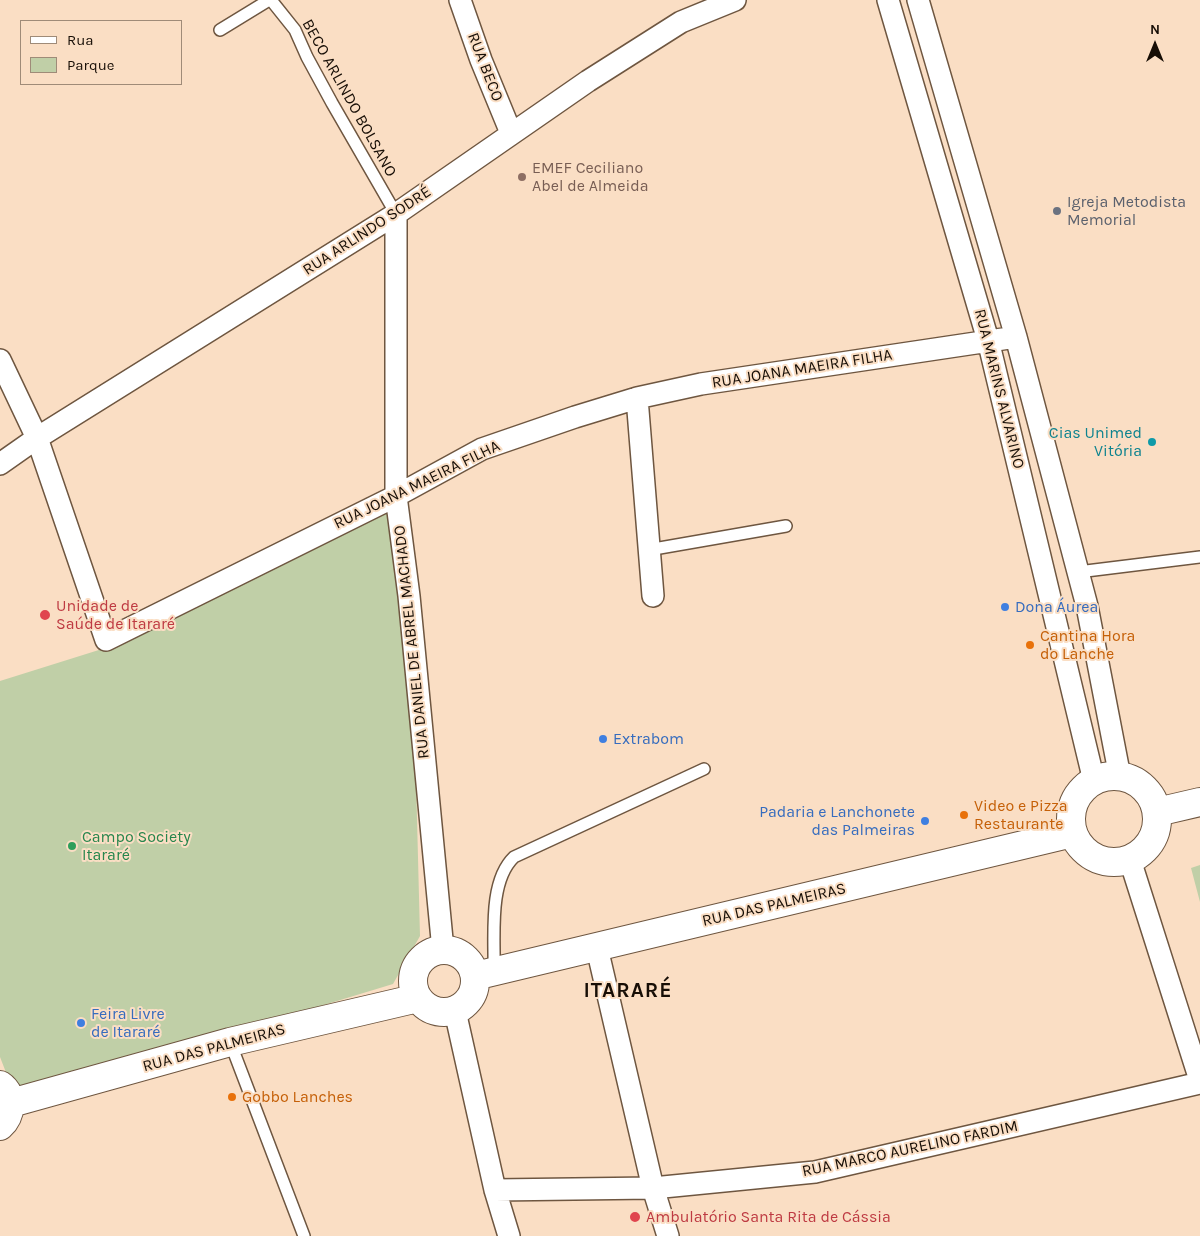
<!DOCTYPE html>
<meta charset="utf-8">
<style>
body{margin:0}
#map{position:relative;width:1200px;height:1236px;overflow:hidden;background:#fadec4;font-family:Karla,sans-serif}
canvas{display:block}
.legend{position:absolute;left:20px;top:20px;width:162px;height:65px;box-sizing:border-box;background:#fadec4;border:1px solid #9f8b78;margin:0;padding:6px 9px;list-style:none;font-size:15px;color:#170e06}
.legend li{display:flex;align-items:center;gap:10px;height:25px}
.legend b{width:25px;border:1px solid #9f8b78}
.north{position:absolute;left:1130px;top:20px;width:50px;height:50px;-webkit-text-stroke:4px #fadec4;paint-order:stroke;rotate:0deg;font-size:14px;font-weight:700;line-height:20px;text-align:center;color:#170e06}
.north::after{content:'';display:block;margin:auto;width:18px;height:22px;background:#170e06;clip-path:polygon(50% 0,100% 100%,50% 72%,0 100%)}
</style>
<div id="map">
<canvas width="1200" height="1236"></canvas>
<ul class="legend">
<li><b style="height:6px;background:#fff"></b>Rua</li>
<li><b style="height:14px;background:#c0cfa7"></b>Parque</li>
</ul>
<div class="north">N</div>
</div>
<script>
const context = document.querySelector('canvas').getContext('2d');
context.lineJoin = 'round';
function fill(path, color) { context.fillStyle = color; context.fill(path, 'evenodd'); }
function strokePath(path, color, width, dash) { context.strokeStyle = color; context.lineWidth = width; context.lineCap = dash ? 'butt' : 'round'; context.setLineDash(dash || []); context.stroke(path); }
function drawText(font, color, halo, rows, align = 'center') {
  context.font = font + ' Karla,sans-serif'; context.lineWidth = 4; context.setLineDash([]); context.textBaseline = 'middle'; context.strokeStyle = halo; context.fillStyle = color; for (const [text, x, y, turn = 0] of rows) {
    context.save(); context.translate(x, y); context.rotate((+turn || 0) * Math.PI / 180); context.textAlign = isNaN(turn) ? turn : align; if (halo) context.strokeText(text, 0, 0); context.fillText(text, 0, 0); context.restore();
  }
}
const green = new Path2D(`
 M389 511 415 740 420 936 393 984 225 1035 14 1093 0 1057V681L118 644Z
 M1200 865V902L1191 868Z`);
const service = new Path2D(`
 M271 0 295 30 307 57 332 103 396 214
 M220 30 269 0
 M648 550 786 526
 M1078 572 1200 557
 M494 972C495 937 488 882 514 857L704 769
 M230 1042 304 1236`);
const minor = new Path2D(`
 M460 0 481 60 511 133
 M888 0 988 340 1094 781
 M918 0 1016 337 1087 606 1120 777
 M396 214V496L409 596 443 950
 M0 360 37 438 106 640 396 496 482 449 575 417 637 398 701 384 1016 337
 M637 398 653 596
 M0 464 37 438 396 214 588 81 681 22 735 0
 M1130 860 1200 1080
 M597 948 653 1188 668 1236
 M455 1011 495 1190 509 1236
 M495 1190 653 1188 815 1172 1200 1083`);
const tertiary = new Path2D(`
 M1071 819a43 43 0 1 1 86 0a43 43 0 1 1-86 0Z
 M1157 812 1200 802
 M413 981a31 31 0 1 1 62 0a31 31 0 1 1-62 0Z
 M475 976 1073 833
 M0 1085C15 1095 11 1116 0 1126
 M11 1103 230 1042 418 998`);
const markers = [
 [522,177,5,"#8d6e63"],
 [1057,211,5,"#6b7280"],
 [1152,442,5,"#0f9aa8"],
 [1005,607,5,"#3f7fe0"],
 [45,615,6,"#e0444e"],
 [1030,645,5,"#e8710a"],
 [603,739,5,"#3f7fe0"],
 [964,815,5,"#e8710a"],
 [925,821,5,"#3f7fe0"],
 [72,846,5,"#2e9e5b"],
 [81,1023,5,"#3f7fe0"],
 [232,1097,5,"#e8710a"],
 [635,1217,6,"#e0444e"]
];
const streetNames = [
 ["RUA BECO",485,67,69],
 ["BECO ARLINDO BOLSANO",349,98,61],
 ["RUA ARLINDO SODRÉ",367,231,-33],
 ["RUA JOANA MAEIRA FILHA",802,369,-9],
 ["RUA MARINS ALVARINO",999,389,76],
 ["RUA JOANA MAEIRA FILHA",417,485,-26],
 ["RUA DANIEL DE ABREL MACHADO",412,642,-96],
 ["RUA DAS PALMEIRAS",774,905,-13],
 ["RUA DAS PALMEIRAS",214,1048,-15],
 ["RUA MARCO AURELINO FARDIM",910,1149,-12]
];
const educationNames = [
 ["EMEF Ceciliano",532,168],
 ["Abel de Almeida",532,186]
];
const worshipNames = [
 ["Igreja Metodista",1067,202],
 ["Memorial",1067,220]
];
const cultureNames = [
 ["Cias Unimed",1142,433],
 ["Vitória",1142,451]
];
const healthNames = [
 ["Unidade de",56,606],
 ["Saúde de Itararé",56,624],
 ["Ambulatório Santa Rita de Cássia",646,1217]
];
const shopNames = [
 ["Dona Áurea",1015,607],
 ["Extrabom",613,739],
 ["Padaria e Lanchonete",915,812,"right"],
 ["das Palmeiras",915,830,"right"],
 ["Feira Livre",91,1014],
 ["de Itararé",91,1032]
];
const foodNames = [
 ["Cantina Hora",1040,636],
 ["do Lanche",1040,654],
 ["Video e Pizza",974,806],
 ["Restaurante",974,824],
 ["Gobbo Lanches",242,1097]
];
const leisureNames = [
 ["Campo Society",82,837],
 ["Itararé",82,855]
];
const districtNames = [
 ["ITARARÉ",628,991]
];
fill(green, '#c0cfa7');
strokePath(service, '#6e5640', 14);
strokePath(minor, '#6e5640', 24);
strokePath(tertiary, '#6e5640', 30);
strokePath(service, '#fff', 11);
strokePath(minor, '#fff', 21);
strokePath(tertiary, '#fff', 28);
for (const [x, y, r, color] of markers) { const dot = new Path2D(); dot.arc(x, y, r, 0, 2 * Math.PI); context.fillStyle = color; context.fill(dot); strokePath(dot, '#fadec4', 2); }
drawText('16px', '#170e06', '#fadec4', streetNames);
drawText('16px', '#785e54', '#fadec4', educationNames, 'left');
drawText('16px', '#5b616d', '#fadec4', worshipNames, 'left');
drawText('16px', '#0d838f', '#fadec4', cultureNames, 'right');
drawText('16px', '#be3a42', '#fadec4', healthNames, 'left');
drawText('16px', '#366cbe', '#fadec4', shopNames, 'left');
drawText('16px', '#c56008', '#fadec4', foodNames, 'left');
drawText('16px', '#27864d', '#fadec4', leisureNames, 'left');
context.letterSpacing = '1px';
drawText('bold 21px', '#170e06', '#fadec4', districtNames);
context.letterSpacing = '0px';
</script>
